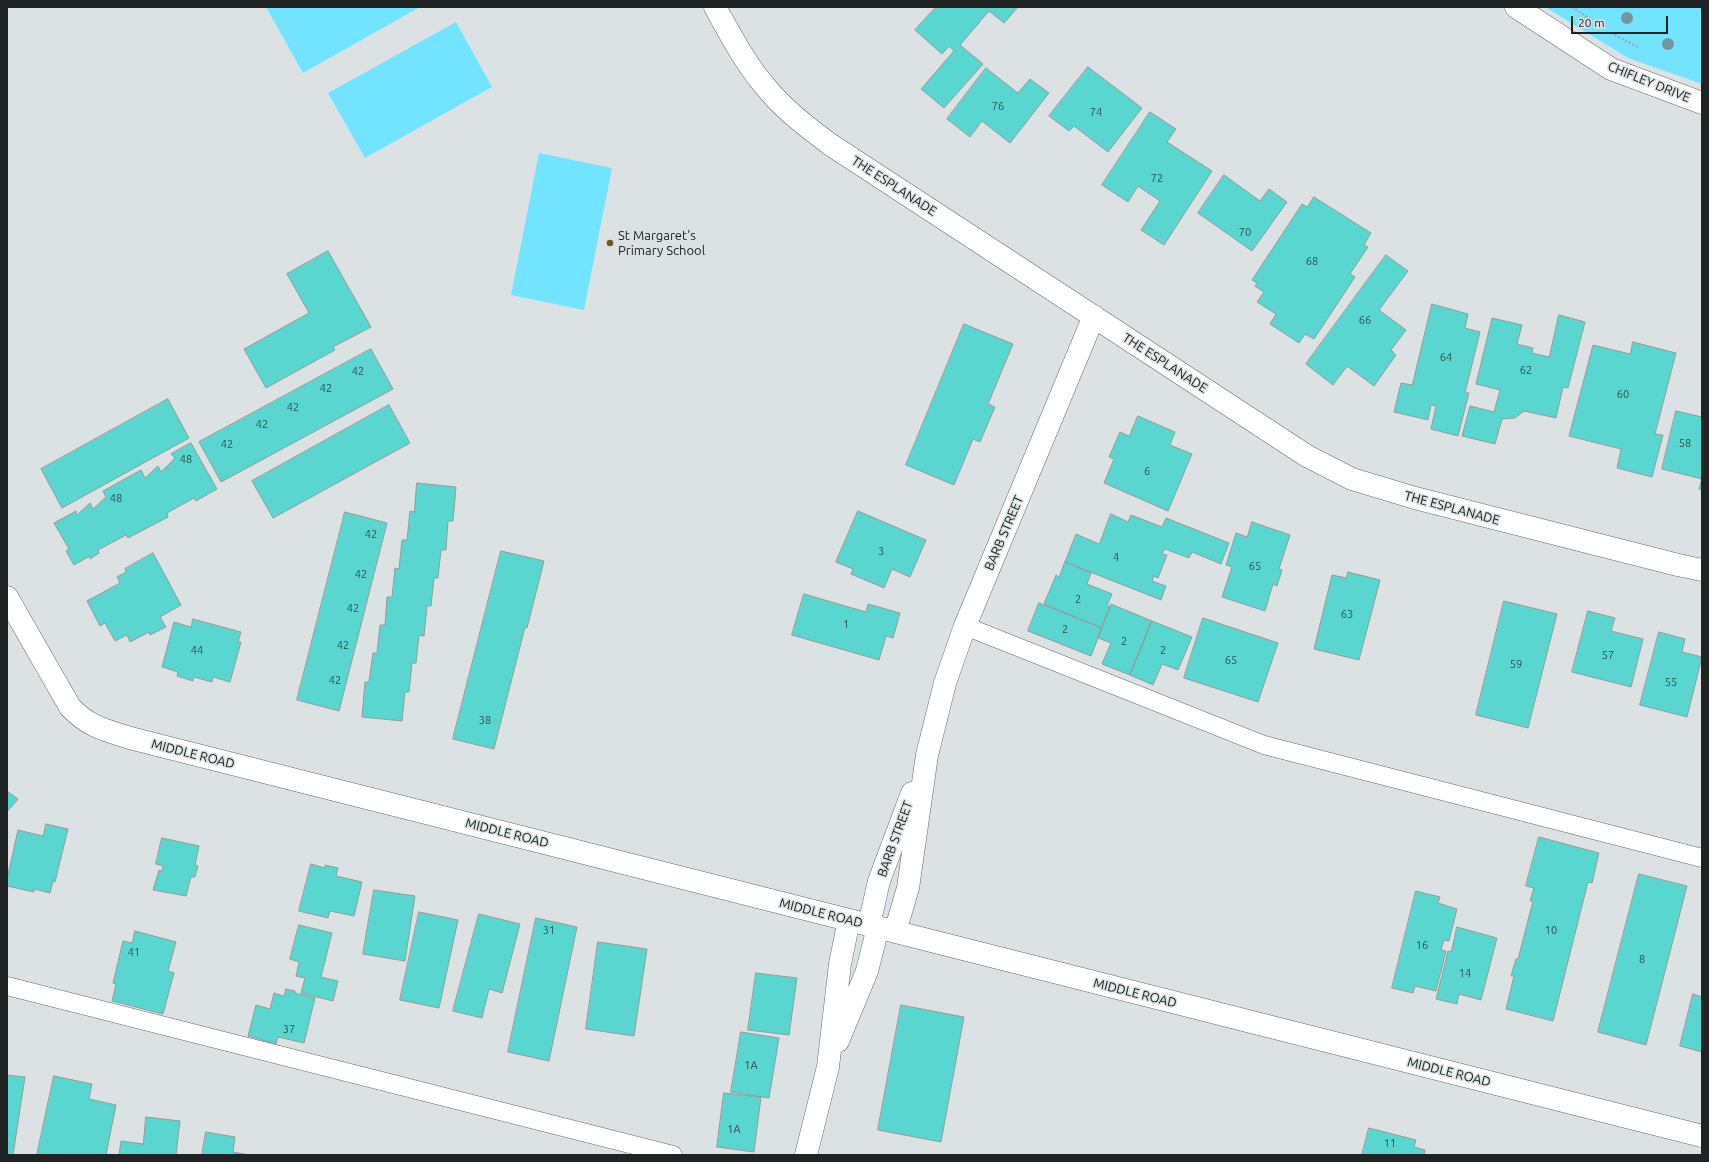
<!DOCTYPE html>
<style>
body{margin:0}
#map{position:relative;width:1709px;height:1162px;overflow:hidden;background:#dce2e4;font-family:Ubuntu,sans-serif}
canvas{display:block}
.frame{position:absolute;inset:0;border:8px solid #202323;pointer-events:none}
.scale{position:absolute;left:1571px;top:16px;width:97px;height:18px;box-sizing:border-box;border:2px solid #202323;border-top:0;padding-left:5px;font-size:12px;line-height:14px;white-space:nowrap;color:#202323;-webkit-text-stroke:3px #dce2e4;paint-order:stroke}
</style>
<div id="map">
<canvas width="1709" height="1162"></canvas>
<div class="frame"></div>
<div class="scale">20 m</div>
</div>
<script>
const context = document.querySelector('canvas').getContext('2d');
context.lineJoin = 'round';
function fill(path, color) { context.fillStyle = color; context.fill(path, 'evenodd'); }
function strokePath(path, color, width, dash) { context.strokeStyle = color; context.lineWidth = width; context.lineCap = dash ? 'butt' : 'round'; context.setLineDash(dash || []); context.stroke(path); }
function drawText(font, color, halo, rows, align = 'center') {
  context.font = font + ' Ubuntu,sans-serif'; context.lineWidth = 3; context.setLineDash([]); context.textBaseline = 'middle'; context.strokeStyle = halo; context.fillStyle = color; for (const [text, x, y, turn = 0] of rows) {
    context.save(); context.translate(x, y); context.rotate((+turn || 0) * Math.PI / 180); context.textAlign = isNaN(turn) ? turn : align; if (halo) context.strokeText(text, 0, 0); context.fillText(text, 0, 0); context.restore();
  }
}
const green = new Path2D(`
 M266 7H420L303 73Z
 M1545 7H1698L1702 9V84L1628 58Z
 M456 22 492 87 365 158 328 93Z
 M539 153 612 168 584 310 511 295Z`);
const building = new Path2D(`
 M936 7H1018L1004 23 989 11 960 45 983 64 944 108 921 89 954 51 949 46 942 54 915 30Z
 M1088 67 1142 108 1108 152 1074 126 1069 131 1049 116Z
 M986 68 1018 93 1030 79 1049 93 1010 143 982 121 970 137 947 119Z
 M1150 112 1176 129 1167 142 1212 171 1164 245 1141 230 1160 201 1138 186 1128 202 1102 185Z
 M1224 175 1260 201 1269 189 1287 202 1252 251 1198 213Z
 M1314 197 1371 233 1364 245 1368 247 1350 274 1355 277 1314 339 1305 334 1299 343 1270 324 1276 314 1257 302 1264 292 1255 286 1257 283 1252 280 1302 204 1307 207Z
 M328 251 371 327 333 347 335 350 266 388 244 349 309 313 287 274Z
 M1386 255 1408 271 1379 310 1406 330 1391 350 1396 355 1374 386 1347 366 1333 385 1306 364Z
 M1432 304 1468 314 1465 328 1480 332 1465 393H1469L1458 436 1431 429 1436 406 1431 405 1428 420 1394 412 1401 383 1412 385Z
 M1559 315 1585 322 1568 388 1563 387 1556 418 1524 411 1515 418 1502 419 1495 444 1462 436 1470 406 1494 412 1500 390 1476 384 1492 318 1522 325 1517 344 1533 348 1532 353 1549 357Z
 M964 324 1013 344 988 404 995 407 980 442 973 439 954 485 906 465Z
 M1633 342 1676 353 1655 434 1663 435 1652 477 1617 468 1621 449 1569 436 1593 345 1630 354Z
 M371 349 393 389 221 482 199 442Z
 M168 399 189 438 62 508 41 469Z
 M389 405 410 443 273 518 252 481Z
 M1676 411 1702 417V490L1699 489 1702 479 1662 469Z
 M1138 416 1175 432 1170 445 1192 454 1168 511 1104 483 1114 459 1109 457 1120 432 1129 436Z
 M191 443 217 489 196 501 194 498 167 513 168 517 128 538 126 535 98 550 99 553 90 559V556L74 565 66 551 69 549 54 523 76 511 77 515 90 503 93 509 106 497 103 491 141 470 145 478 158 466 161 472 175 458 171 454Z
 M417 483 456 487 453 521H448L446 550H441L438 578H434L431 606H427L424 636 419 635 416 663H412L409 692H405L402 721 362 717 365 682H369L373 653H377L380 625H385L387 597H392L395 568 399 569 402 540H407L410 511 414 512Z
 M858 511 926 540 910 577 892 569 884 588 851 574 853 569 836 562Z
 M345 512 387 523 339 711 297 700Z
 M1111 514 1128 522 1131 515 1162 527 1166 518 1229 543 1221 564 1192 552 1189 558 1165 549 1162 554 1167 555 1158 578 1154 576 1152 581 1166 586 1161 600 1065 562 1076 534 1099 544Z
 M1252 522 1290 535 1279 569 1282 570 1277 586 1273 584 1265 611 1222 597 1232 567 1226 565 1236 533 1247 537Z
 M501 551 544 561 527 628 525 627 494 749 453 739Z
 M153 553 181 605 160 617 166 627 150 635 149 632 130 642 127 635 115 641 105 623 100 626 87 601 120 583 117 577 126 572 125 569Z
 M1065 562 1091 573 1087 584 1112 594 1107 606 1110 607 1102 628 1044 604 1056 575 1059 577Z
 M1348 572 1380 580 1359 660 1314 649 1332 575 1346 578Z
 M804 594 866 612 868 604 900 613 893 638 886 636 879 660 792 635Z
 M1504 601 1557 614 1528 728 1476 715Z
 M1039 603 1102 628 1091 656 1028 631Z
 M1111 604 1152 621 1130 675 1102 664 1111 643 1098 638Z
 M1588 611 1615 618 1611 631 1643 639 1631 687 1572 672Z
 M1203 618 1278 643 1258 702 1184 678Z
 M193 619 241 632 238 642H241L230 682 213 677 212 682 194 677 193 681 177 676 178 672 162 667 174 622 191 627Z
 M1152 621 1192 637 1178 670 1162 664 1153 685 1130 675Z
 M1659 632 1685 639 1682 652 1702 657 1687 717 1640 705Z
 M7 791 18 799 7 812Z
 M46 824 68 829 55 882 53 881 50 893 34 889V892L7 886V879L18 830 43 836Z
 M1539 837 1599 853 1592 883 1588 882 1553 1021 1506 1009 1514 976H1511L1516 959H1518L1533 901H1530L1534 888 1526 886Z
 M162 838 199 846 195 865 198 866 195 877H191L186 896 153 890 159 870 162 871 163 866 156 864Z
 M311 864 325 868V865L338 868 336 876 362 882 354 916 330 911 328 918 299 911Z
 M1639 874 1687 886 1646 1045 1598 1032Z
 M374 890 415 896 405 961 363 954Z
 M1416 891 1440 897 1438 903 1457 909 1449 941 1444 940 1441 950 1446 951 1436 991 1415 986 1413 993 1392 988Z
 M419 912 458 920 439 1008 400 1000Z
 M479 914 520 924 502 993 489 989 482 1018 453 1011Z
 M536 918 577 927 549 1061 508 1052Z
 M299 925 332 933 321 977 338 981 333 1001 301 993 305 978 296 976 299 962 290 959Z
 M1457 927 1497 938 1481 1000 1459 994 1457 1004 1436 999 1448 951 1451 952Z
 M135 931 176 942 168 971 174 973 163 1014 112 1001 116 984 113 983 123 941 132 943Z
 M598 942 647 949 634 1036 586 1029Z
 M756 973 797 978 789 1035 748 1030Z
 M286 989 295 991V993L315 998 304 1043 278 1037 276 1044 248 1036 256 1005 270 1009 274 993 284 996Z
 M1693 994 1702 997V1052L1680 1046Z
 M901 1005 964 1017 941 1142 878 1130Z
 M741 1032 779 1038 769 1098 731 1092Z
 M7 1075 25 1077 13 1155H7Z
 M54 1076 92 1084 89 1099 116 1105 106 1155H37Z
 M724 1093 761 1097 754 1152 717 1147Z
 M146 1117 180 1121 176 1155H119L121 1141 143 1144Z
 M1369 1128 1416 1140 1414 1147 1425 1150 1424 1155H1362Z
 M206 1132 235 1137 233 1152 249 1155H202Z`);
const path = new Path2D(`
 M1572 7 1590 19
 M1611 33 1638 47`);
const service = new Path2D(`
 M965 626 1264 745 1702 858
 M7 986 673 1155`);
const minor = new Path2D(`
 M715 7C730 34 744 61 764 85 783 109 807 127 831 145L1307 456 1352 479 1415 498 1678 565 1702 570
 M1516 7 1611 69 1702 103
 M7 597 70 707C89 727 105 730 130 738L1702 1136
 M869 925 879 881 912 793
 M895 932 908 888 927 755 945 683 965 626 1094 316
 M838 1041 867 971 878 927
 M806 1155 828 1067 840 964 849 920`);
const trees = [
 [1627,18],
 [1668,44]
];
const markers = [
 [610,243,4,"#6a5927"]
];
const numberNames = [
 ["76",998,106],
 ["74",1096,112],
 ["72",1157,178],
 ["70",1245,232],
 ["68",1312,261],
 ["66",1365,320],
 ["64",1446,357],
 ["62",1526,370],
 ["42",358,371],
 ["42",326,388],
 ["60",1623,394],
 ["42",293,407],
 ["42",262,424],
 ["58",1685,443],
 ["42",227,444],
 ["48",186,459],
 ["6",1147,471],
 ["48",116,498],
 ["42",371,534],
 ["3",881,551],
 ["4",1116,557],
 ["65",1255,566],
 ["42",361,574],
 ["2",1078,599],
 ["42",353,608],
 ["63",1347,614],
 ["1",846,624],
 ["2",1065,629],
 ["2",1124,641],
 ["42",343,645],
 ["44",197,650],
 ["2",1163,650],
 ["57",1608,655],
 ["65",1231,660],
 ["59",1516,664],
 ["42",335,680],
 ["55",1671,682],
 ["38",485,720],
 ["31",549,930],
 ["10",1551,930],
 ["16",1422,945],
 ["41",134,952],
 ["8",1642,959],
 ["14",1465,973],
 ["37",289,1029],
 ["1A",751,1065],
 ["1A",734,1129],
 ["11",1390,1143]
];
const streetNames = [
 ["CHIFLEY DRIVE",1649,82,22],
 ["THE ESPLANADE",894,186,33],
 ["THE ESPLANADE",1165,363,33],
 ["THE ESPLANADE",1452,508,15],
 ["BARB STREET",1004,533,-67],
 ["MIDDLE ROAD",193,754,14],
 ["MIDDLE ROAD",507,833,14],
 ["BARB STREET",895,839,-70],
 ["MIDDLE ROAD",821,913,14],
 ["MIDDLE ROAD",1135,993,14],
 ["MIDDLE ROAD",1449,1072,14]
];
const poiNames = [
 ["St Margaret's",618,236],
 ["Primary School",618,251]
];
fill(green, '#72e4ff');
fill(building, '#59d6d0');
strokePath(building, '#959b9a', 1);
strokePath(service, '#656a6c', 19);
strokePath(minor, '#656a6c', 23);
strokePath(path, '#a4a9aa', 2.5, [2, 2]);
strokePath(service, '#fff', 18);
strokePath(minor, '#fff', 22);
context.fillStyle = '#77969c';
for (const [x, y] of trees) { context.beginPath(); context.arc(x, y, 6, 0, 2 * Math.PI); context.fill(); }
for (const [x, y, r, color] of markers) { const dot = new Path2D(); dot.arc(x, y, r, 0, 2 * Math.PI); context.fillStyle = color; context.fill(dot); strokePath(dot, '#dce2e4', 1.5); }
drawText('11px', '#2e504e', null, numberNames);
drawText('13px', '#202323', '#dce2e4', streetNames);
drawText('13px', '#202323', '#dce2e4', poiNames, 'left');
</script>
